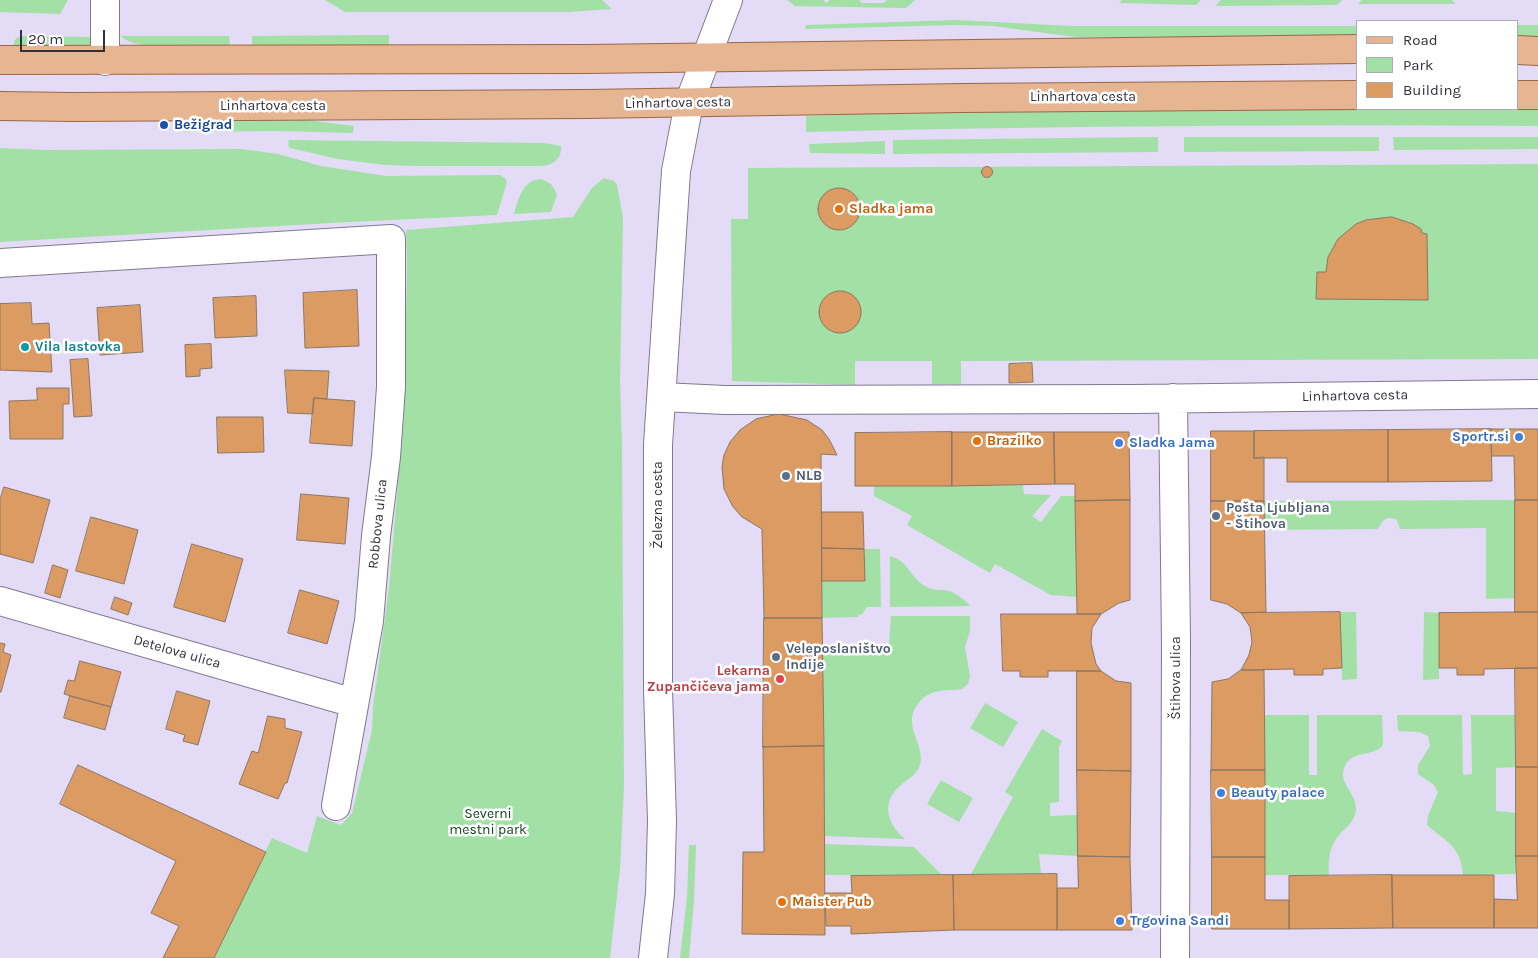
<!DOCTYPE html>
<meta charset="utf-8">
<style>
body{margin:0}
#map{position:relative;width:1538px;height:958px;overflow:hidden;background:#e4dbf6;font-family:Karla,sans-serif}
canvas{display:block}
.legend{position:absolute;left:1356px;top:20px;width:162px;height:90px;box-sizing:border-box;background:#fff;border:1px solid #adacb0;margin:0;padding:6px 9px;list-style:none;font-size:15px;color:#33303a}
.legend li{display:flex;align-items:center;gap:10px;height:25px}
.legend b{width:25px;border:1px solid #adacb0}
.scale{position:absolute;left:20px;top:30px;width:85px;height:22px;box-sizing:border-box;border:2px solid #33303a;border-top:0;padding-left:6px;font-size:15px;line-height:18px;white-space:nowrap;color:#33303a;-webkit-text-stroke:4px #fff;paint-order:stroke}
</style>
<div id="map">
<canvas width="1538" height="958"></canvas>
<ul class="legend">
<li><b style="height:6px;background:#e6b592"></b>Road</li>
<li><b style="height:14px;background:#a2e0a6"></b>Park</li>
<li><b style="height:14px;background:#dc9b62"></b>Building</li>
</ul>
<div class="scale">20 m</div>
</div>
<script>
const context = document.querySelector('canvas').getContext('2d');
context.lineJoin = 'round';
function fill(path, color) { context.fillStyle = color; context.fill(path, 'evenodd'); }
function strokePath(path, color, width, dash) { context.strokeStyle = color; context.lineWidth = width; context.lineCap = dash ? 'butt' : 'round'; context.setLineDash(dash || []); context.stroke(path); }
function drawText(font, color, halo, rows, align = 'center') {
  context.font = font + ' Karla,sans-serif'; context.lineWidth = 5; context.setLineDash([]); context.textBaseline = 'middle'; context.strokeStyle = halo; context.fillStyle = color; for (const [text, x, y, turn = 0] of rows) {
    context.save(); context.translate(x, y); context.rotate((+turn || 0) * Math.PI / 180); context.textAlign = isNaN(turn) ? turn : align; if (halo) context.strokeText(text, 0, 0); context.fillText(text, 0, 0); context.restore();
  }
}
const green = new Path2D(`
 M0 0H68L60 14 0 12Z
 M325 0H602L612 9 569 12H345Z
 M787 0H823L826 3 830 0H859L862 3H883L887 0H915L906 8 795 6Z
 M1122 0H1201L1196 5 1119 3Z
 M1221 0H1342L1337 5 1215 6Z
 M1362 0H1452L1455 4H1358Z
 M956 20 1071 26H1357V37H1075L993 26 956 25 805 29 806 25Z
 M1517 25H1538V36H1517Z
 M389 35V46H252V36Z
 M23 36 93 37 91 44 87 46 13 47C14 39 16 37 23 36Z
 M121 36H229L230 46C206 46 136 53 121 36Z
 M1418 109H1538V126C1294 124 1050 126 806 132V116L979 111Z
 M307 120 354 126 353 133 278 131 184 132V121Z
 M1158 137V152L893 154V140Z
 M1184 137H1379V151L1184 152Z
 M1393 137H1538V149L1394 150Z
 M289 140 544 143 561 146C562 159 553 165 541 166H415L385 165 338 159 290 148 288 145Z
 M885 141V154L810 153 809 144Z
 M0 148 47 150 242 149 278 154 321 166 386 176 500 175 506 179 507 182 497 215 349 222 0 242Z
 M1538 164V359L961 361V384H932V361H855V385L732 381 731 219H748V168Z
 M604 178 614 181 617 185 623 218 620 382 622 448 624 786 620 869 610 958H214L272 838 307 853 317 816 341 825 352 813 372 730 373 707 389 588 404 414 407 264 406 230 573 217 592 188Z
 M541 179 551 184 557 194 551 212 514 214C518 199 523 180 541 179Z
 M1023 485 1024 494 1051 495 1032 516 1041 522 1061 496H1075L1077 597 1051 595 995 564 990 573 907 525 912 516 874 496V486Z
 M1515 500V598L1486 599V528L1400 529 1397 520C1387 515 1382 520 1378 529L1264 530V501Z
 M864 549H880L881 607H867L862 614 858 615V617L822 618V581H864Z
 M890 556C910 562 910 578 925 586 931 590 937 590 944 590 954 591 963 598 970 606L890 607Z
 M1340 612H1356L1357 679 1342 680Z
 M1424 612 1439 613V679L1423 680Z
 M891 616H970V631L965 647 970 676 968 684 962 689C952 691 942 689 932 693 926 695 921 699 917 705 901 728 928 746 919 768 915 776 906 780 900 786 880 803 888 825 905 839L825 836 822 644 889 645Z
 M985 703 1018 722 1003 747 970 728Z
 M1264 715H1309V775H1317V715H1382L1383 745C1374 757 1355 750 1346 764 1335 782 1357 792 1356 810 1355 822 1346 827 1339 835 1329 846 1328 862 1329 875H1265Z
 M1397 715H1462L1463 775 1472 774 1471 715H1515L1516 767 1496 768V811L1516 813V874L1463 875C1461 846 1446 842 1427 825L1428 816 1438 792 1434 785 1418 774V765L1430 746 1428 736 1419 732 1398 731Z
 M1042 729 1062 741 1059 747V802L1050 803V816L1078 815V856L1039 854 1041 874H971L1013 797 1005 792Z
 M941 780 973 798 959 822 927 804Z
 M825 844 914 847 942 875H825Z
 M689 845H696L694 899 689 958H680L687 897Z`);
const building = new Path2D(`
 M981.5 172a5.5 5.5 0 1 1 11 0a5.5 5.5 0 1 1-11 0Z
 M818 209a21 21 0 1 1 42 0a21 21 0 1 1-42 0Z
 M1392 217 1413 224 1421 229 1422 233 1427 234 1428 300 1316 299 1317 272H1326L1328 257 1338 239 1356 224 1366 220Z
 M357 290 359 346 305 348 303 293Z
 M819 312a21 21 0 1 1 42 0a21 21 0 1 1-42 0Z
 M256 296 257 336 215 338 213 298Z
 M31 303 32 324 49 323 52 372 0 370V304Z
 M140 305 143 352 100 355 97 308Z
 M211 344 212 368 200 369V376L186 377 185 345Z
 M88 359 92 416 74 417 70 360Z
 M1032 363 1033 382 1009 383V364Z
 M285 370 329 371 327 399 314 398 313 414 288 413Z
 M37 388H69V404H63V439H10L9 401 37 400Z
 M314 398 355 401 352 446 310 443Z
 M779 414 807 420 822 430 829 439 837 455 821 454 822 618H764L762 529 742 517 733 507 724 489 722 467 724 455 730 442 740 430 756 419Z
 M217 417H263L264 452 218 453Z
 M1491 429H1538V500H1515L1514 456H1492Z
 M1491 429 1492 481 1388 482V430Z
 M1388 430V482H1287V458H1254V431Z
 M1211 431H1254V458L1264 457V501H1211Z
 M952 432H1054L1055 484 952 486Z
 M952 432V486H855V433Z
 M1054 432H1129L1130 500 1075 501V484H1055Z
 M4 487 50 500 33 563 0 554V500Z
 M301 494 349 498 345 544 297 540Z
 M1130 500V600L1119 603 1101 614H1077L1075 501Z
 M1515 500H1538V612H1515Z
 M1211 501H1264L1266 612 1241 613 1227 604 1211 600Z
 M822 512H863L864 549 822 548Z
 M91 517 138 530 124 584 76 571Z
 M192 544 243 559 225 622 174 607Z
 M822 548 864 549 865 581H822Z
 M53 565 68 570 60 598 45 593Z
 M300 590 339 601 327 644 288 633Z
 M115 597 132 603 128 615 111 609Z
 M1340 612 1342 668 1323 669V675H1294V669L1241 670 1249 655 1252 642 1250 627 1241 613Z
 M1515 612H1538V668L1484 669V675H1457V668H1439V613Z
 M1001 614H1101L1092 628 1091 643 1096 664 1101 671H1048V677H1020V671H1003Z
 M764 618H822L824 746 763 747Z
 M0 643 5 644 3 652 11 655 1 692H0Z
 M80 661 121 672 111 707 64 694 68 680 74 681Z
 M1515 668H1538V767H1516Z
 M1241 670H1264L1265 770H1211L1212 682 1228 679Z
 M1077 671H1101L1116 681 1131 683V771L1077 770Z
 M177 691 210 701 198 745 183 741 185 735 166 729Z
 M70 696 111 707 105 730 64 718Z
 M268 716 285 719V728L302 732 287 783H285L278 799 239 784 252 751 258 753Z
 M824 746 825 935 742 934 743 852H764L763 747Z
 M78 765 266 852 214 958H163L179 926 151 913 176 861 60 804Z
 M1516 767H1538V856H1516Z
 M1077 770 1131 771 1130 857 1078 856Z
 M1211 770H1265V857H1212Z
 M1078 856 1130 857 1132 930H1057V888H1078Z
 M1516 856H1538V928H1494V899L1517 900Z
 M1212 857H1265V900H1289V929H1212Z
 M1057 874V930H954L953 875Z
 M953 875 954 930 851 934V926H826L825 893H852L851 876Z
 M1392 875 1393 928 1289 929V876Z
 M1392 875H1494V928H1393Z`);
const minor = new Path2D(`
 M105 61V0
 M0 263 391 239V387L386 457 376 536 369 621 336 806
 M662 397 725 400 1134 399 1538 394
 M1173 398 1176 642 1175 958
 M0 601 354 703
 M653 958 660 894 662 821 658 689V445L676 171 689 103 728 0`);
const major = new Path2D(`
 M1517 50 1538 51
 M0 60 587 59 1357 49
 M1517 95H1538
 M0 106 72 107 587 104 962 98 1357 95`);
const markers = [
 [164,125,5,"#1a4fb4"],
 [839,209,5,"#e8710a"],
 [25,347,5,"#0f9aa8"],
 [1519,437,5,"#3f7fe0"],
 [977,441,5,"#e8710a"],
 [1119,443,5,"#3f7fe0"],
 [786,476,5,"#5c6f8a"],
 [1216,516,5,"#5c6f8a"],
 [776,657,5,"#5c6f8a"],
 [780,679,5,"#e0444e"],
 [1221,793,5,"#3f7fe0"],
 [782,902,5,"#e8710a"],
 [1120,921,5,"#3f7fe0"]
];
const streetNames = [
 ["Linhartova cesta",1083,97],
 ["Linhartova cesta",678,103,-1],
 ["Linhartova cesta",273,106],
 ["Linhartova cesta",1355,396,-1],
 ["Železna cesta",658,505,-90],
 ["Robbova ulica",378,524,-84],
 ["Detelova ulica",177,652,16],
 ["Štihova ulica",1176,678,-90]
];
const transitNames = [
 ["Bežigrad",174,125]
];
const foodNames = [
 ["Sladka jama",849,209],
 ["Brazilko",987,441],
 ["Maister Pub",792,902]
];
const cultureNames = [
 ["Vila lastovka",35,347]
];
const shopNames = [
 ["Sportr.si",1509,437,"right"],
 ["Sladka Jama",1129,443],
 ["Beauty palace",1231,793],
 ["Trgovina Sandi",1130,921]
];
const serviceNames = [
 ["NLB",796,476],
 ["Pošta Ljubljana",1226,508],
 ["- Štihova",1226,524],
 ["Veleposlaništvo",786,649],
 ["Indije",786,665]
];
const healthNames = [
 ["Lekarna",770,671],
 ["Zupančičeva jama",770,687]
];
const parkNames = [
 ["Severni",488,814],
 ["mestni park",488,830]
];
fill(green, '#a2e0a6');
fill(building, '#dc9b62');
strokePath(building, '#8c7765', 1);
strokePath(minor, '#817991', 30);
strokePath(major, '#9c6644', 30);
strokePath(minor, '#fff', 28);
strokePath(major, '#e6b592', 28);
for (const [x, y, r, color] of markers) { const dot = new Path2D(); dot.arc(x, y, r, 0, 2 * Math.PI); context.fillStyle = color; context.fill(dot); strokePath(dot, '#fff', 2); }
drawText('14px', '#33303a', '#fff', streetNames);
drawText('bold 14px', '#164399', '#fff', transitNames, 'left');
drawText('bold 14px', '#c56008', '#fff', foodNames, 'left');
drawText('bold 14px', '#0d838f', '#fff', cultureNames, 'left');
drawText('bold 14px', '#366cbe', '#fff', shopNames, 'left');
drawText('bold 14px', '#4e5e75', '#fff', serviceNames, 'left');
drawText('bold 14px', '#be3a42', '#fff', healthNames, 'right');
drawText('14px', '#17441e', '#fff', parkNames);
</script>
